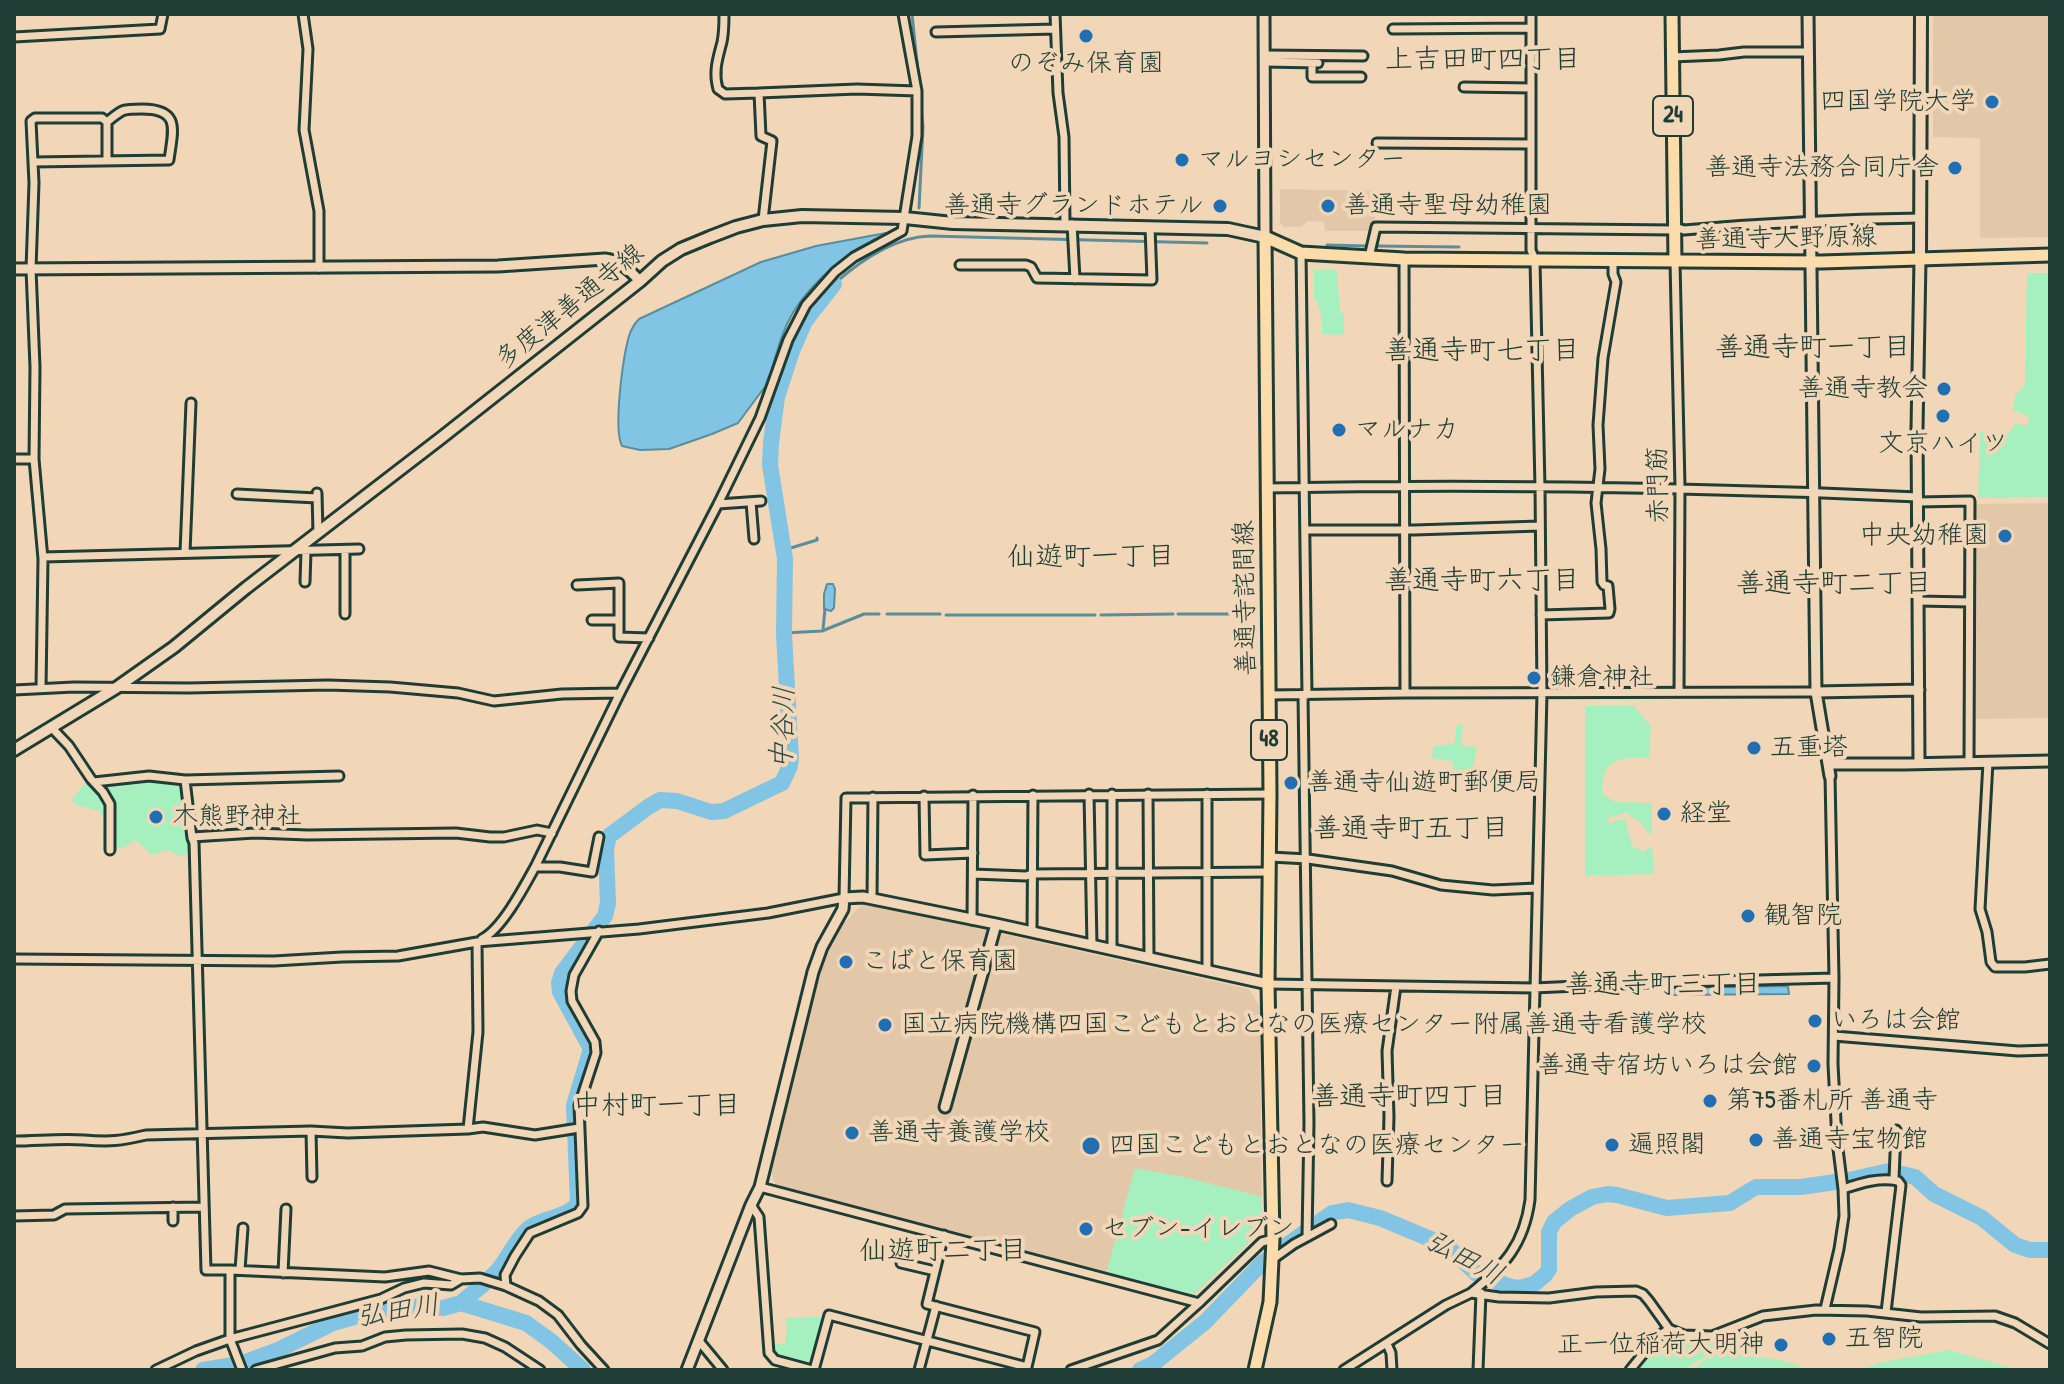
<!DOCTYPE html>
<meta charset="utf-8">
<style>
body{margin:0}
#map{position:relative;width:2064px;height:1384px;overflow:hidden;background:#f1d6b8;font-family:"Patrick Hand",sans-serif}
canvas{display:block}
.frame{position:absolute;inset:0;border:16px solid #1f3d34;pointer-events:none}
</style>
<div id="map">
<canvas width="2064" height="1384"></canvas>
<div class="frame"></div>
</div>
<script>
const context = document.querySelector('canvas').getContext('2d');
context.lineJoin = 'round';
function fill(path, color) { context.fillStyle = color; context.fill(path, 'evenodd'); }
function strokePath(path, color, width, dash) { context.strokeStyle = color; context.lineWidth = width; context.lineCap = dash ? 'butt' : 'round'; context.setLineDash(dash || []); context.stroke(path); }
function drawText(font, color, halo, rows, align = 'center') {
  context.font = font + ' "Patrick Hand","Klee One",sans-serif'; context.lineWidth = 8; context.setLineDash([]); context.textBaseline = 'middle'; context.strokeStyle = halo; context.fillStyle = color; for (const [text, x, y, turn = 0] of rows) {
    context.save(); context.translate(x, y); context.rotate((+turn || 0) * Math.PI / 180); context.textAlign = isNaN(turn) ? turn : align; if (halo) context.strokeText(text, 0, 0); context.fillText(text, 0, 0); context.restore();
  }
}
const built = new Path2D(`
 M1933 14H2050V237L1980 238V138L1933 137Z
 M1280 189 1376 191 1374 231H1325L1324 222 1308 221 1301 227H1284L1280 223Z
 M2050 503V718L1971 719 1973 504Z
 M866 903 985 928 989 931 1249 989 1260 1007 1262 1230 1193 1295 1173 1292 776 1187 771 1171 798 1054 825 957 841 927 856 910Z`);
const green = new Path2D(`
 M1314 270H1337L1340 312 1344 313V332L1342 335 1322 334V318L1317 301 1314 300Z
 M2027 273H2050V497L1978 498 1980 432 2000 431 2008 433 2012 430 2015 423 2025 426 2030 422 2026 415 2013 410 2015 396 2025 385Z
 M1585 706H1634L1651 726 1649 758C1620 757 1599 759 1603 794L1615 802 1652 803V833L1648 834C1645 827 1640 818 1632 818L1627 812 1613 817 1609 816 1607 822 1612 824 1615 820 1625 819 1632 846 1644 852 1652 846 1654 874 1585 876Z
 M1457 724 1463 725 1461 744 1464 746 1477 747 1471 778 1452 781 1453 762 1432 758 1433 746 1454 744Z
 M129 781 183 783 193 824 190 850 181 857 167 850 152 855 136 840 122 849 102 838 105 823 100 811 76 805 72 800C88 776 86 785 110 786 116 786 123 783 129 781Z
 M1135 1168 1189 1178 1262 1197V1230L1193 1295 1173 1292 1106 1274Z
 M818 1316 824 1317 812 1362 808 1365 776 1357 772 1353 773 1344H785L787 1327 786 1318Z
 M1734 1333 1730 1342 1683 1370H1637L1654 1347 1669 1336 1690 1345Z
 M1949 1350 2020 1370H1861L1878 1363Z
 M1715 1352C1746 1357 1779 1355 1808 1370H1692Z`);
const water = new Path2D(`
 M886 233 890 235C880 241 868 241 856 250 830 268 802 293 788 322 778 342 773 366 767 388H764L738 423 712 434 669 449 640 450 622 446C613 429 623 357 629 336 631 330 634 324 639 319L761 262 816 246Z
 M827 584H833L835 589 834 608 831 611 824 609V594Z
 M1788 986 1789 994 1671 995V988Z`);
const stream = new Path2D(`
 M912 14 919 82
 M919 208 923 127 920 97
 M1327 245 1367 246
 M1375 246 1459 247
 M834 284C860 261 894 237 930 236L1207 243
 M784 550 817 540V538
 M887 614H940
 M1178 614H1244
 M946 615H1095
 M1101 615 1173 614
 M823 629 825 609
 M784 633 822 631 864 614H879`);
const river = new Path2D(`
 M461 1303C473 1292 488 1282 499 1269 509 1256 516 1239 529 1228 543 1217 568 1218 578 1203L574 1105 591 1049 560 992 559 983 562 973 605 916 608 903 606 849 609 836 648 807 660 800 677 801 711 812 724 811 782 783 790 766 791 758 784 634 785 559 770 465 771 443 777 397 792 351 805 321 834 284
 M203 1370 240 1364 278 1350 333 1323 376 1311 404 1306 443 1308 461 1303 526 1323 551 1341 583 1370
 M1140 1370 1153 1364 1205 1322 1263 1262 1332 1213 1348 1210 1380 1218 1440 1243 1451 1250 1477 1274 1511 1287 1520 1288 1534 1284 1545 1275 1549 1269V1232L1554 1222 1570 1209 1592 1197 1608 1194 1617 1195 1667 1208 1730 1203 1756 1187H1801L1849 1180 1889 1171 1915 1177 1934 1194 1982 1218 2015 1245 2030 1250H2050`);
const minor = new Path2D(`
 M303 14 308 49 304 130 319 211V268
 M724 14C724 23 724 33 722 42 718 58 713 71 718 89L725 94 759 93 761 136 772 141 763 220
 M1055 14 1058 93 1064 137 1065 224
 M1393 29 1531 28
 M936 32 1055 29
 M14 37 160 29 163 14
 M1264 55 1363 56
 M1672 57 1719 55 1744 52H1808
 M1264 62 1318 63
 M1312 63V77H1361
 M1464 87 1531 88
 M759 93 857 89 917 91
 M107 122V161
 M1377 143 1531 144
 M33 162 169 160C173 130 181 109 142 109 122 109 123 109 107 122L102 118H35L31 121 34 183 31 269 35 367 34 459 43 559 41 688
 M1072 224 1075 279
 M1675 227 1684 230C1763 223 1842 219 1921 218
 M1301 253 1307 695
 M1369 257 1376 227 1675 230
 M1404 259 1405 693
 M1675 262 1680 487 1679 692
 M960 265H1026L1031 267 1037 278 1152 280 1150 227
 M14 459H34
 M1266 488C1483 484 1701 487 1918 497
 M317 493 318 533
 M237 494 317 498
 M751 502 754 539
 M1918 502 1970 501 1969 763
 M718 504 761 501
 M1305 530H1414L1540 526
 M185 553 191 403
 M43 557 359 549
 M305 582 306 551
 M577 585 619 583V637L649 638
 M1918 601 1969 602
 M345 614V550
 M1541 615 1609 613 1610 609 1608 586 1604 585 1602 582 1601 549 1596 503 1600 469 1598 425 1603 358 1616 282 1613 274V260
 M592 620H619
 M14 690 74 687 189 688 328 685 390 687 458 693 494 701 562 694 620 693
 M1269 695 1405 693 1816 692
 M1303 695 1309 1123 1307 1237
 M51 727 69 746 91 779 103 792 110 804V850
 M1988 762 1980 909 1987 932 1991 962 1995 967H2025L2050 964
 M185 780 192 838 194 843 206 1270H230L385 1277 429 1271 461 1279 480 1278 506 1286 539 1301 558 1315 581 1345 604 1370
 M94 782 149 776 185 780 339 776
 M1089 794 1092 945
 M1148 794 1149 958
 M1207 794V971
 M924 796 925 855 973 853
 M192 837 255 833 308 835 456 833 490 837H504L537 830 552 833
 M1270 857 1308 859 1392 871 1441 885 1493 890 1536 888
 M535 867H560L592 872 599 837
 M973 874 1026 876 1032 874 1270 872
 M872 899 873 797
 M972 920 973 795
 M1032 932 1033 795
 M482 939C502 929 524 887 535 867L620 693 718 504 760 418 788 340 806 305 835 272 854 257 902 231 917 136V91L903 14
 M1112 950V794
 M14 959 274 961 342 957 398 956 477 942 639 929 768 913 844 898 846 798 1270 794
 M1268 984 1534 988 1643 983 1834 978
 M1834 1036 2018 1051 2050 1050
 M468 1129 483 1127 535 1135 579 1128
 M311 1131 312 1177
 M14 1141C37 1141 61 1138 84 1140 111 1142 120 1141 146 1135L311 1131 348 1133 468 1129 478 1032 477 942
 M1894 1179 1896 1130
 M1387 1181 1389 1117 1387 1051 1396 986
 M760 1187 1199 1303
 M1843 1189C1861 1183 1879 1177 1898 1181L1901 1185 1886 1312
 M751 1205 759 1217 769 1353 775 1360 812 1370
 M173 1207V1221
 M14 1216 54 1215 65 1209 203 1207
 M1273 1259 1294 1244 1331 1224
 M901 1263 935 1271
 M230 1270V1339L242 1370
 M240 1270 243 1228
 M283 1273 286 1209
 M506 1286 505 1275 515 1256 530 1233 578 1213 583 1206 579 1105 596 1053 595 1042 572 1001 571 991 574 975 599 931
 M1471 1293C1504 1266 1524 1245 1530 1200L1542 693 1540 488 1535 260 1531 250V14
 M1825 1309 1839 1249 1844 1216 1843 1189 1837 1141 1833 1064 1834 978 1830 776
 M699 1341 723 1370
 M1387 1344 1391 1353 1392 1370
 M156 1370 196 1351 230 1339 381 1299 404 1288 424 1283 451 1285 461 1279
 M256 1370 335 1348 362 1346 385 1337 406 1335 462 1334 485 1338 505 1347 540 1370
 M814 1370 829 1315 1027 1367 1035 1332 927 1304 944 1235
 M919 1370 936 1306
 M1071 1370 1158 1340 1199 1303 1262 1242 1273 1239
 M1344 1370 1446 1305 1471 1293 1499 1297 1549 1298 1596 1292 1636 1291 1643 1294 1649 1301 1669 1329 1684 1335 1712 1336 1763 1316 1816 1310 1867 1311 1921 1317 1995 1316 2015 1323 2050 1344
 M1478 1370 1481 1293
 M1630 1370 1657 1337 1669 1329`);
const tertiary = new Path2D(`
 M1264 14 1265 237
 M1808 14 1816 692 1830 776
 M14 269 498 266 605 259C621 261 629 270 640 281
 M1816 692 1919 690
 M1919 763 1917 429 1920 259
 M1828 764H1904L2050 761
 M945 1107 996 924
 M687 1370 751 1205 760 1187 813 972 822 947 843 909 844 898 863 897 996 924 1268 984`);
const secondary = new Path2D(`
 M1920 259 1921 14
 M14 750 116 688 174 647 246 588 441 438 640 281 662 261 681 249 710 237 736 227 763 220 802 216 905 218 953 223 1228 229 1265 237`);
const primary = new Path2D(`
 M1672 14 1675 262
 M1255 1370 1270 1302 1273 1239 1268 984 1270 794 1265 237 1301 253 1404 259 1821 262 2050 255`);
const markers = [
 [1086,36,8,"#1f6fb2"],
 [1992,102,8,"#1f6fb2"],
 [1182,160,8,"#1f6fb2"],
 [1955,168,8,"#1f6fb2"],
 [1220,206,8,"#1f6fb2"],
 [1328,206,8,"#1f6fb2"],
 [1944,389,8,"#1f6fb2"],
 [1943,416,8,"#1f6fb2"],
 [1339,430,8,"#1f6fb2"],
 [2005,536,8,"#1f6fb2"],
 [1534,678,8,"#1f6fb2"],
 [1754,748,8,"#1f6fb2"],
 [1291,783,8,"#1f6fb2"],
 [1664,814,8,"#1f6fb2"],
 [156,817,8,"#1f6fb2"],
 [1748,916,8,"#1f6fb2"],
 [846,962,8,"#1f6fb2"],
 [1815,1021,8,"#1f6fb2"],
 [885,1025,8,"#1f6fb2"],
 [1814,1066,8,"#1f6fb2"],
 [1710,1101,8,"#1f6fb2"],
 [852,1133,8,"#1f6fb2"],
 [1756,1140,8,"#1f6fb2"],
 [1612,1145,8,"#1f6fb2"],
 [1091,1146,10,"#1f6fb2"],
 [1086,1229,8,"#1f6fb2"],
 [1829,1339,8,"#1f6fb2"],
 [1781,1345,8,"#1f6fb2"]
];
const shields = [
 [1673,116,40],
 [1269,740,36]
];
const shieldNames = [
 ["24",1673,116],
 ["48",1269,740]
];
const poiNames = [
 ["のぞみ保育園",1086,64,"center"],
 ["四国学院大学",1976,102,"right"],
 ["マルヨシセンター",1198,160],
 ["善通寺法務合同庁舎",1939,168,"right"],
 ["善通寺グランドホテル",1204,206,"right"],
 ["善通寺聖母幼稚園",1344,206],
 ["善通寺教会",1928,389,"right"],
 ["マルナカ",1355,430],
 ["文京ハイツ",1943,444,"center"],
 ["中央幼稚園",1989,536,"right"],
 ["鎌倉神社",1550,678],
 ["五重塔",1770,748],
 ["善通寺仙遊町郵便局",1307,783],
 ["経堂",1680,814],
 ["木熊野神社",172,817],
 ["観智院",1764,916],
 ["こばと保育園",862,962],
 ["いろは会館",1831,1021],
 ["国立病院機構四国こどもとおとなの医療センター附属善通寺看護学校",901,1025],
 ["善通寺宿坊いろは会館",1798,1066,"right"],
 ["第75番札所 善通寺",1726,1101],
 ["善通寺養護学校",868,1133],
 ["善通寺宝物館",1772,1140],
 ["遍照閣",1628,1145],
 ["四国こどもとおとなの医療センター",1109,1146],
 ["セブン-イレブン",1102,1229],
 ["五智院",1845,1339],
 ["正一位稲荷大明神",1765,1345,"right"]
];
const streetNames = [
 ["善通寺大野原線",1786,239,-1],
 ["多度津善通寺線",570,307,-39],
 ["赤門筋",1659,485,-91],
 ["善通寺詫間線",1246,598,-91]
];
const neighbourhoodNames = [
 ["上吉田町四丁目",1483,61],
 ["善通寺町一丁目",1813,349],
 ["善通寺町七丁目",1482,352],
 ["仙遊町一丁目",1091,558],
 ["善通寺町六丁目",1482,582],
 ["善通寺町二丁目",1834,585],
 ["善通寺町五丁目",1411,830],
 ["善通寺町三丁目",1663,986],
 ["善通寺町四丁目",1409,1098],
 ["中村町一丁目",657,1107],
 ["仙遊町二丁目",943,1252]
];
const waterNames = [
 ["中谷川",784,728,-88],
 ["弘田川",1464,1259,28],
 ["弘田川",398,1312,-9]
];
fill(built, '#e2c7a9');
fill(green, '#a6f0bf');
fill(water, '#82c4e3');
strokePath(water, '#5a8e9d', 2);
strokePath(stream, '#5a8e9d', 3);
strokePath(river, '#82c4e3', 16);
strokePath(minor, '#1f3d34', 13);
strokePath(tertiary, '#1f3d34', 15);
strokePath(secondary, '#1f3d34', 16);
strokePath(primary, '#1f3d34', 17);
strokePath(minor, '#f1d6b8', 7);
strokePath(tertiary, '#f1d6b8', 9);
strokePath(secondary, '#f1d6b8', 10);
strokePath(primary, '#fddcac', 11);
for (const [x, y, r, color] of markers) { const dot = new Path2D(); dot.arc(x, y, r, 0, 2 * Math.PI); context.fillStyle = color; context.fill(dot); strokePath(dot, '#f1d6b8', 3); }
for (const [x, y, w] of shields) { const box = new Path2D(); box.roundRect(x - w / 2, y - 20, w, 40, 6); context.fillStyle = '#f1d6b8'; context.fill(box); strokePath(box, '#1f3d34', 2); }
drawText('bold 24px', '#1f3d34', null, shieldNames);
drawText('26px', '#1f3d34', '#f1d6b8', poiNames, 'left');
drawText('26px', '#1f3d34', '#f1d6b8', streetNames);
drawText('28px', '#1f3d34', '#f1d6b8', neighbourhoodNames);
drawText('italic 28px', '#294a46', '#f1d6b8', waterNames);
</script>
